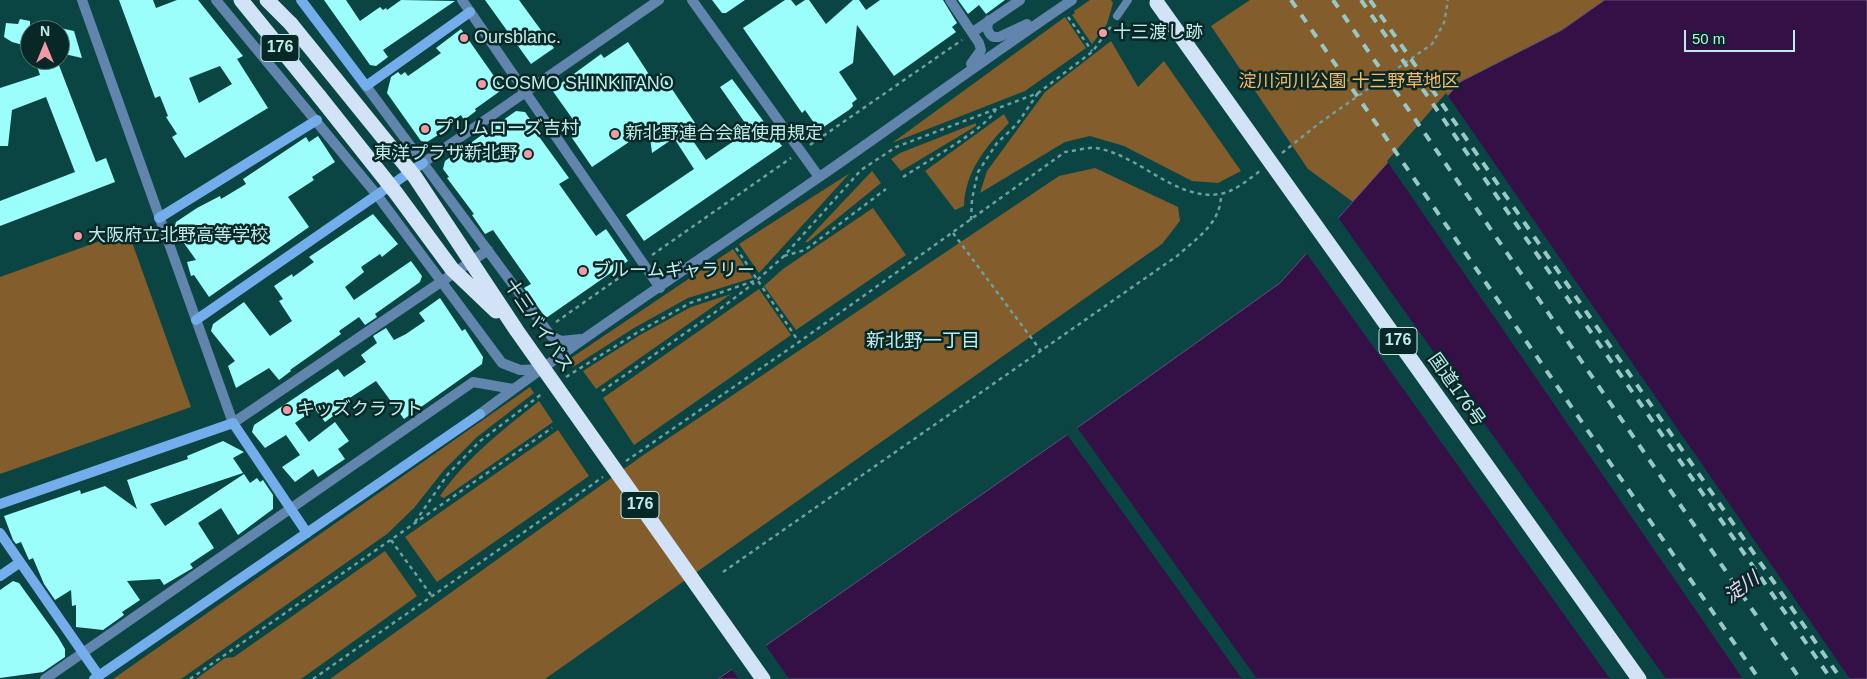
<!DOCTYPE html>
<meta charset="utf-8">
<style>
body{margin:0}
#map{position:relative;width:1867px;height:679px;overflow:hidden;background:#0a4543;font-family:Arial,sans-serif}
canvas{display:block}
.north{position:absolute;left:20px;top:20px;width:50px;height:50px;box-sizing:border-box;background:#072827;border:1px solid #517675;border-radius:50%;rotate:0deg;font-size:14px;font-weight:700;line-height:20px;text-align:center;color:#bfece9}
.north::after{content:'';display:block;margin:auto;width:18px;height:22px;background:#f49aa5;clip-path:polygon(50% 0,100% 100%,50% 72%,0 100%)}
.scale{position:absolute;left:1684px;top:30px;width:111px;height:22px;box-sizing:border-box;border:2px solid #bfece9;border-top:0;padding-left:6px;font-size:15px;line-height:18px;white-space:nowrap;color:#bfece9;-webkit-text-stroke:4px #072827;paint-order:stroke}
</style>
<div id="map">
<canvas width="1867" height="679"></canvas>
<div class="north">N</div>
<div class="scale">50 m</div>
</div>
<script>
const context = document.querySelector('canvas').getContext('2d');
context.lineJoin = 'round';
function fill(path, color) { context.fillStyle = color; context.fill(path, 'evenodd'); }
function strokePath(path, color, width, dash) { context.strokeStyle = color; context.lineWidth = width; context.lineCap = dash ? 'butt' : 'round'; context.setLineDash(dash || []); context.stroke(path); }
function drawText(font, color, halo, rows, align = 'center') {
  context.font = font + ' Arial,"Noto Sans JP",sans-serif'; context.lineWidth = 5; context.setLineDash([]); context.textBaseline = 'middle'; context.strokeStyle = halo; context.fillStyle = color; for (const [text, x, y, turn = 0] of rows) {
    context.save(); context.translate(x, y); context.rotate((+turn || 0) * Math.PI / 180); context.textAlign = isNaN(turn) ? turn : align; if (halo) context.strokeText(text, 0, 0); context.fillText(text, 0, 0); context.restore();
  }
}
const green = new Path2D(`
 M1090 0H1111L1113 3 1107 24 1092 44 1072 15 1075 13 1074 11Z
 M1250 0H1605L1562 30 1460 82 1353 202 1308 169 1211 26Z
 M1065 17 1086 48 1025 91 892 143Z
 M1111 41 1138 87 1164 61 1241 171 1218 183 1192 181 1124 146 1090 136 1065 142 980 193 987 171 1045 92Z
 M1004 114 1009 123C986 146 965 172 964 206L955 210 925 171Z
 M976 123V126L901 171 891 159 900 153Z
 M1095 168 1178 207 1180 221 1162 244 545 679H330L642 456 1059 176Z
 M872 171 881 183 808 242H805Z
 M850 173 759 273 739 244Z
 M873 208 906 255 796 330 764 286 783 269Z
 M128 231 191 407 0 474V277Z
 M733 249 753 278 688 298 634 328 573 367 568 360Z
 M759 289 791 335 634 445 603 398Z
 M731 294 596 389 583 371 640 335 691 307Z
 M530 387 534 393 477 437 444 470 414 508 387 534 181 679H113Z
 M539 401 553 422 444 498 440 496C467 457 503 430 539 401Z
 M558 430 589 476 437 582 405 537Z
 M385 551 417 596 301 679H196L225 658 234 657Z`);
const water = new Path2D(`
 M1605 0H1867V679H718L1091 418 1280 283 1460 82 1562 30Z`);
const pier = new Path2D(`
 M1446 93 1850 679H1743L1387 161Z
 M1337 216 1666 679H1610L1305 251Z
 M1076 426 1257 679H1242L1066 433Z
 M764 643 789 679H739L730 667Z`);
const building = new Path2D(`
 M119 0H153L156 8 177 0H198L243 56 237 59 268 108 185 158 172 137 177 134 166 117 168 116 160 96 155 98ZM220 66 232 84 199 103 189 78Z
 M324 0H346L360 21 380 7 383 10 386 8 387 10 401 0 455 1 383 50 388 57 376 66 370 65Z
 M485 0H519L554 48 531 64Z
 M712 0H745L726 13H722Z
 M785 0H791L796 6 805 0H809L826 24 853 0H859L866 10 880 0H943L957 23 952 27 956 32 894 76 857 25 853 63 839 72 857 99 852 103 853 106 849 110 819 130 805 110 802 113 743 28Z
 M958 0H1005L986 14 979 5 968 14Z
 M20 19 30 21V47L12 42 4 37 6 23 18 24Z
 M60 28 74 31 82 58 60 53Z
 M461 29 503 89 475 109 476 111 464 120 461 115 436 132 438 135 427 142 421 141 387 93 391 77 398 72 401 75 405 72 408 76 441 53 436 48Z
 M628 42 652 79 661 73 695 123 685 129 706 160 750 130 720 87 732 79 782 146 644 241 626 215 694 169 674 138 652 153 650 137 632 140 592 167 570 135 579 128 552 90 601 54 604 58Z
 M35 60H57L96 162 106 158 115 182 0 226V201L75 172 46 97 12 110 8 146H0V88L40 75Z
 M516 111 525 112 534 125 532 127 569 178 559 184 596 236 606 229 628 261 546 318 524 288 531 284 493 230 485 234 472 215 474 214 447 178 449 177 443 169 445 161Z
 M318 136 335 162 312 177 314 180 288 197 309 227 209 297 194 275 191 276 187 262 196 260 174 229 176 222 197 208 220 196 221 199 246 184 243 179 306 137 309 142Z
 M373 214 398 244 382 257 380 254 361 267 364 272 345 287 354 300 411 261 422 276 420 282 375 314 377 317 365 325 359 317 339 331 341 334 290 370 291 371 279 380 269 368 236 388 228 366 235 361 211 331 213 324 244 302 270 336 292 321 279 301 283 299 274 286 292 274 293 277 314 262 309 257Z
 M440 298 462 331 465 329 483 357 482 364 404 419 376 381 345 401 348 405 325 422 315 409 295 423 309 442 335 422 349 441 338 449 345 459 318 477 313 469 295 482 282 467 300 455 286 435 265 448 252 432 254 425 338 369 344 377 366 362 361 355 377 343 373 336 386 328 394 340 406 334 425 321 419 313Z
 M223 441 244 452 233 458 243 473 150 504 165 526 244 474 250 483 257 478 260 482 263 480 273 495V509L238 535 221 508 198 523 214 548 190 564 193 568 164 585 160 579 127 581 140 600 122 612 124 615 103 630 76 627V605L72 606 71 590 55 600 44 584 33 558 29 560 21 542 16 544 13 540 4 516 80 490 81 494 105 486 137 509 127 480 188 459 187 456Z
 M13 581 19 583 58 637 65 649V657L43 672 0 678V590Z`);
const path = new Path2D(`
 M1068 17 1092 51
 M810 145 962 40
 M1282 153 1321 122 1432 44 1444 23 1448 0
 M903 177C922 164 988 128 996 109
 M971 220 972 199 978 172 997 143 1017 124 1038 93
 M953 233 1041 351
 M736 248 799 342
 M652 255 791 158
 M784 256 805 250 886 189
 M556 322 633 268
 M566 377 638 332 690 303 757 280 783 257 861 170 896 147 1038 93 1092 52 1112 25
 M602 391 724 306 754 283
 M626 461 799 342 1065 152C1075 151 1087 147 1096 148 1140 155 1175 201 1220 194 1234 192 1249 179 1260 171
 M415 522 448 474 479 442 543 393
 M391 540 431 595
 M723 572 1177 256C1197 238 1221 223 1221 195
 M190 679 552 428
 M313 679 603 477`);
const lane = new Path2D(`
 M1117 16 1128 0`);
const street = new Path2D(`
 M82 0 233 423 488 250
 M216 0 377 195 502 363 520 370 540 369
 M462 0 660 288
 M692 0 819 177
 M950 0 979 43 981 50 971 64
 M989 20C986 28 987 32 993 37H999L1027 24
 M973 32 1020 0
 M366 86 551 336 561 341 580 339
 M423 163 659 0
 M480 414C590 332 705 256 818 178 903 119 986 58 1072 0
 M45 679 473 382 513 389`);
const secondary = new Path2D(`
 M301 0 366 86 470 12
 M159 218 317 120
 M196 320 423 163
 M0 504 233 423 307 533
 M0 533 99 676
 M0 576 19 563
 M94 679 480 414`);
const highway = new Path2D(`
 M241 0 319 96
 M267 0 291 24`);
const rail = new Path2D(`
 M1291 0 1759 679
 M1333 0 1800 679
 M1361 0 1831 679
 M1370 0 1841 679`);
const highwayBridge = new Path2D(`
 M1157 3 1639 679
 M291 24 415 177 517 331 763 679
 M319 96 396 193 452 269 496 311`);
const markers = [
 [1103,33,5,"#f49aa5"],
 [464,38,5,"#f49aa5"],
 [482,84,5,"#f49aa5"],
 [425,129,5,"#f49aa5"],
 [615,134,5,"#f49aa5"],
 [528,154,5,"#f49aa5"],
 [78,236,5,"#f49aa5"],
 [583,271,5,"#f49aa5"],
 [287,410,5,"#f49aa5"]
];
const shields = [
 [280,48,38],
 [1398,341,38],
 [640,505,38]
];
const shieldNames = [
 ["176",280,48],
 ["176",1398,341],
 ["176",640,505]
];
const poiNames = [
 ["十三渡し跡",1113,33],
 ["Oursblanc.",474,38],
 ["COSMO SHINKITANO",492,84],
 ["プリムローズ吉村",435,129],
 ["新北野連合会館使用規定",625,134],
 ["東洋プラザ新北野",518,154,"right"],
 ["大阪府立北野高等学校",88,236],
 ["ブルームギャラリー",593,271],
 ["キッズクラフト",297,410]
];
const parkNames = [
 ["淀川河川公園 十三野草地区",1349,82]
];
const streetNames = [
 ["十三バイパス",538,326,56],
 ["国道176号",1456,390,55]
];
const neighbourhoodNames = [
 ["新北野一丁目",923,342]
];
const waterNames = [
 ["淀川",1742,588,-36]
];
fill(green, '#835d2b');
fill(water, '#351047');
strokePath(water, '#5e5278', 1);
fill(pier, '#0a4543');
fill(building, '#9bfefa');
strokePath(path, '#6da09e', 2.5, [4, 4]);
strokePath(lane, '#6185ac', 8);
strokePath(street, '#6185ac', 10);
strokePath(secondary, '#74adeb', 10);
strokePath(highway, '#d2e3f7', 15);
strokePath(rail, '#98c8c5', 4, [9, 9]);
strokePath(highwayBridge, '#d2e3f7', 15);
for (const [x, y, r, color] of markers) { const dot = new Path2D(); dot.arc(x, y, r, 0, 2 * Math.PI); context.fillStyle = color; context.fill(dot); strokePath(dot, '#072827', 2); }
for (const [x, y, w] of shields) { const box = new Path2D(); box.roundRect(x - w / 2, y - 13.5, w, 27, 4); context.fillStyle = '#072827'; context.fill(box); strokePath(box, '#bfece9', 1); }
drawText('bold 16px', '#bfece9', null, shieldNames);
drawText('18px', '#bfece9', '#072827', poiNames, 'left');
drawText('18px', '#fcb960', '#072827', parkNames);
drawText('18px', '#bfece9', '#072827', streetNames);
drawText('19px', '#bfece9', '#072827', neighbourhoodNames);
drawText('italic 19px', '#ebd6f9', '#072827', waterNames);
</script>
